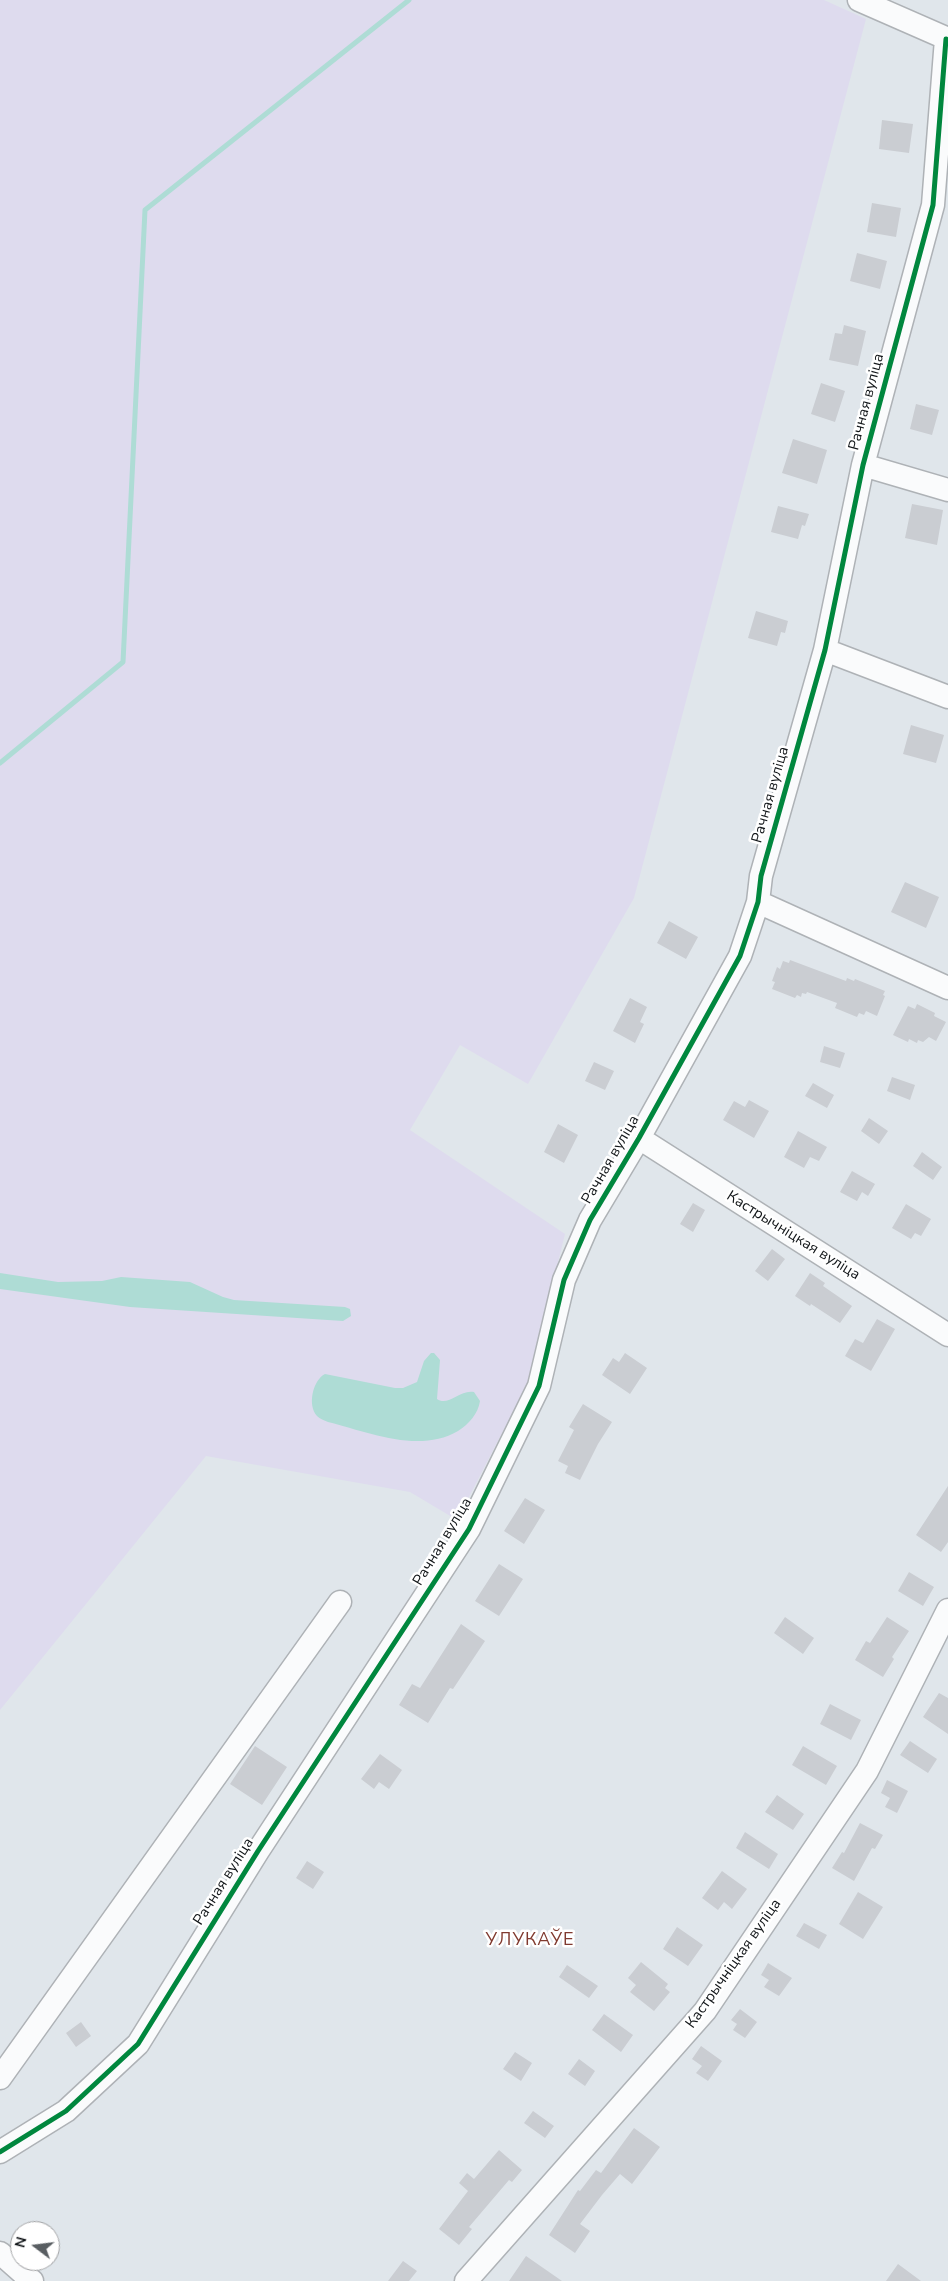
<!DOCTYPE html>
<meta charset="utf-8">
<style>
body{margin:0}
#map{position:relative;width:948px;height:2281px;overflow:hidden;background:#e0e6eb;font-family:"Nunito Sans",sans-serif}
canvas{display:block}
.north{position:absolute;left:10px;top:2221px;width:50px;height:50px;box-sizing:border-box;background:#fff;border:1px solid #a0a1a3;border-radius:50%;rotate:285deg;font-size:14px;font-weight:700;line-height:20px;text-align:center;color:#111518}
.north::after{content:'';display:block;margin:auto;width:18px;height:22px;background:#595e62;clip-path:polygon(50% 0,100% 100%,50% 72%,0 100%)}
</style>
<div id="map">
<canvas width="948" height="2281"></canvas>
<div class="north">N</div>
</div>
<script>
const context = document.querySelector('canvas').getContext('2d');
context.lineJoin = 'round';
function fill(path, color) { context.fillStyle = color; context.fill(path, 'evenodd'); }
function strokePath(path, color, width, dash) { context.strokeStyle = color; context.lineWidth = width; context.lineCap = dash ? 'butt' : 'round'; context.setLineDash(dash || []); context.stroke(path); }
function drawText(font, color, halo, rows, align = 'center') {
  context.font = font + ' "Nunito Sans",sans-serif'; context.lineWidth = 5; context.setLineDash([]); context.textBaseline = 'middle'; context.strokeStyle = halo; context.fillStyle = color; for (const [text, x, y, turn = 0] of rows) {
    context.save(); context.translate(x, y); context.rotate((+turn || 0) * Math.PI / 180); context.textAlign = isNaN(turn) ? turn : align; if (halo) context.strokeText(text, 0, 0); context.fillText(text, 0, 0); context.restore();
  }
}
const green = new Path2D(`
 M0 0H824L866 19 634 898 528 1084 460 1045 410 1130 565 1234 528 1383 457 1520 410 1492 206 1456 0 1710Z`);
const water = new Path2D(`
 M0 1273 58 1282 102 1281 121 1277 190 1282 223 1297 234 1300 345 1307 350 1309 351 1316 343 1321 130 1307 0 1289Z
 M431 1353H434L440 1360 437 1399C448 1407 460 1389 474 1392L480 1401C478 1414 469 1424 458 1431 419 1454 368 1432 328 1422 324 1420 320 1419 317 1416 307 1405 313 1380 325 1374L395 1388H403L417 1382 424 1361Z`);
const stream = new Path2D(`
 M0 763 123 662 145 210 409 0`);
const building = new Path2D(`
 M882 120 913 124 909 153 879 149Z
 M872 203 901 208 896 237 867 232Z
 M857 253 887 261 880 289 850 281Z
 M844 325 866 331 858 366 829 360 835 333 842 334Z
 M821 383 845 391 835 422 811 414Z
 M916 404 939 410 932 435 910 429Z
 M793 439 827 450 817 484 782 473Z
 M912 504 943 510 937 545 905 538Z
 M778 506 809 514 805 526 802 525 798 539 771 532Z
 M756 611 788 621 785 633 781 632 777 646 748 638Z
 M911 725 944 735 936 763 903 754Z
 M905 882 939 897 926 928 891 912Z
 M669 921 698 937 686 959 657 943Z
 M790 960 846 981 847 978 854 981 855 979 885 991 883 995 885 996 877 1016 866 1011 864 1015 859 1013 857 1017 835 1008 837 1003 807 992 806 994 802 993 801 997 797 995 795 998 772 989 775 982 772 981 777 967 780 969 783 961 789 963Z
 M630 998 647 1007 640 1022 644 1024 635 1043 613 1031Z
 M917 1004 935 1013 934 1016 946 1022 936 1041 929 1037 923 1042 918 1040 917 1043 909 1039 908 1042 893 1035 908 1006 915 1009Z
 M824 1046 845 1053 840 1068 820 1062Z
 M594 1062 614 1071 605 1090 585 1081Z
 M892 1077 915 1085 910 1100 887 1091Z
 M813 1083 834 1095 827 1108 805 1096Z
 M749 1100 769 1111 754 1138 723 1120 734 1101 745 1107Z
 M869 1118 888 1131 879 1144 861 1131Z
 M558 1124 578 1135 564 1163 544 1152Z
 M798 1131 827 1147 819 1161 810 1157 804 1168 784 1157Z
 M922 1152 942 1167 933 1180 913 1166Z
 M852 1171 875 1184 868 1196 862 1192 857 1201 840 1192Z
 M693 1203 705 1210 693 1232 680 1224Z
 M906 1204 931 1219 921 1236 915 1233 911 1239 892 1228Z
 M772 1249 785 1259 768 1281 755 1271Z
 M810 1273 825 1283 823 1286 852 1306 840 1323 811 1304 810 1306 795 1296Z
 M877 1319 895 1329 871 1371 845 1356 855 1339 863 1343Z
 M625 1353 647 1368 630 1394 602 1375 613 1358 619 1362Z
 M583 1404 612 1422 598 1444 580 1480 565 1473 568 1466 558 1461 574 1430 569 1427Z
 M948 1486V1542L941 1552 916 1535Z
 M525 1498 545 1510 524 1544 504 1531Z
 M499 1564 523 1579 499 1616 475 1601Z
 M909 1572 934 1587 923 1606 898 1591Z
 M785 1617 814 1638 803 1654 774 1633Z
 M887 1617 909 1631 892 1657 894 1659 883 1677 855 1660 866 1641 870 1643Z
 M461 1624 485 1641 453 1689 450 1688 428 1723 399 1705 412 1684 420 1688Z
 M939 1693 948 1698V1734L923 1717Z
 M830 1704 861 1720 851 1740 820 1724Z
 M910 1741 937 1759 928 1773 900 1755Z
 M255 1746 287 1767 262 1805 230 1784Z
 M803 1746 837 1766 826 1785 792 1765Z
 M380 1754 402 1770 389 1789 379 1782 374 1789 361 1779Z
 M887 1780 908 1791 897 1813 885 1807 890 1798 881 1793Z
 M777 1795 804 1814 793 1830 765 1812Z
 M860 1823 883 1835 875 1849 872 1848 854 1881 832 1868 842 1852 844 1853Z
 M745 1832 778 1854 769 1869 736 1848Z
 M307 1861 324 1872 313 1889 296 1878Z
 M722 1871 747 1889 732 1909 724 1902 718 1910 702 1898Z
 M858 1892 883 1907 863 1939 839 1924Z
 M804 1923 827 1935 819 1949 796 1936Z
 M677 1927 703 1945 688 1966 663 1949Z
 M641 1962 668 1984 665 1988 670 1992 654 2011 630 1992 636 1985 628 1978Z
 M768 1963 792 1978 779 1996 764 1987 769 1980 761 1975Z
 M567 1965 598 1986 589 1998 559 1977Z
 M740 2009 757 2022 745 2038 733 2030 737 2024 731 2020Z
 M604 2014 633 2035 621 2052 592 2030Z
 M81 2022 91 2036 76 2047 66 2033Z
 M701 2046 722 2061 708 2081 696 2073 702 2066 692 2059Z
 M515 2052 532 2063 521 2081 503 2069Z
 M579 2059 595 2071 585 2086 568 2074Z
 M533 2111 554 2126 545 2138 524 2123Z
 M634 2128 660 2147 632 2184 620 2174 602 2195 580 2224 590 2231 575 2253 549 2235 578 2190 580 2191 596 2170 601 2173Z
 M499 2150 522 2170 512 2182 509 2180 469 2227 472 2229 459 2245 439 2229 468 2191 459 2183 467 2173 474 2179Z
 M526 2256 562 2281H509Z
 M403 2261 417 2271 409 2281H388Z
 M898 2264 921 2281H886Z`);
const minor = new Path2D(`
 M859 0 948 39
 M863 465 948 490
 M825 650 948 697
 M758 902 948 988
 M639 1138 948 1335
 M0 2078 340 1602
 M0 2152 66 2111 138 2044 258 1851 469 1529 539 1386 564 1280 590 1220 639 1138 740 956 758 902 761 876 825 650 863 465 933 205 946 39
 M0 2253 32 2281
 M466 2281 705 2011 867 1771 948 1610`);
const cycleway = new Path2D(`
 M0 2152 66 2111 138 2044 258 1851 469 1529 539 1386 564 1280 590 1220 639 1138 740 956 758 902 761 876 825 650 863 465 933 205 946 39`);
const streetNames = [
 ["Рачная вуліца",867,402,-75],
 ["Рачная вуліца",771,795,-74],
 ["Рачная вуліца",611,1160,-60],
 ["Кастрычніцкая вуліца",793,1236,32],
 ["Рачная вуліца",443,1542,-59],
 ["Рачная вуліца",224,1882,-58],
 ["Кастрычніцкая вуліца",734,1964,-55]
];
const quarterNames = [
 ["УЛУКАЎЕ",530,1941]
];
fill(green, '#dedbee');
fill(water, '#aedcd5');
strokePath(stream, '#aedcd5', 5);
fill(building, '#cacdd2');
strokePath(minor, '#aeb2b6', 25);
strokePath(minor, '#fafbfc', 22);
strokePath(cycleway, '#00873e', 5);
drawText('15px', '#111518', '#fff', streetNames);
context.letterSpacing = '1px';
drawText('18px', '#803a2f', '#fff', quarterNames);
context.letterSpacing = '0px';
</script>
